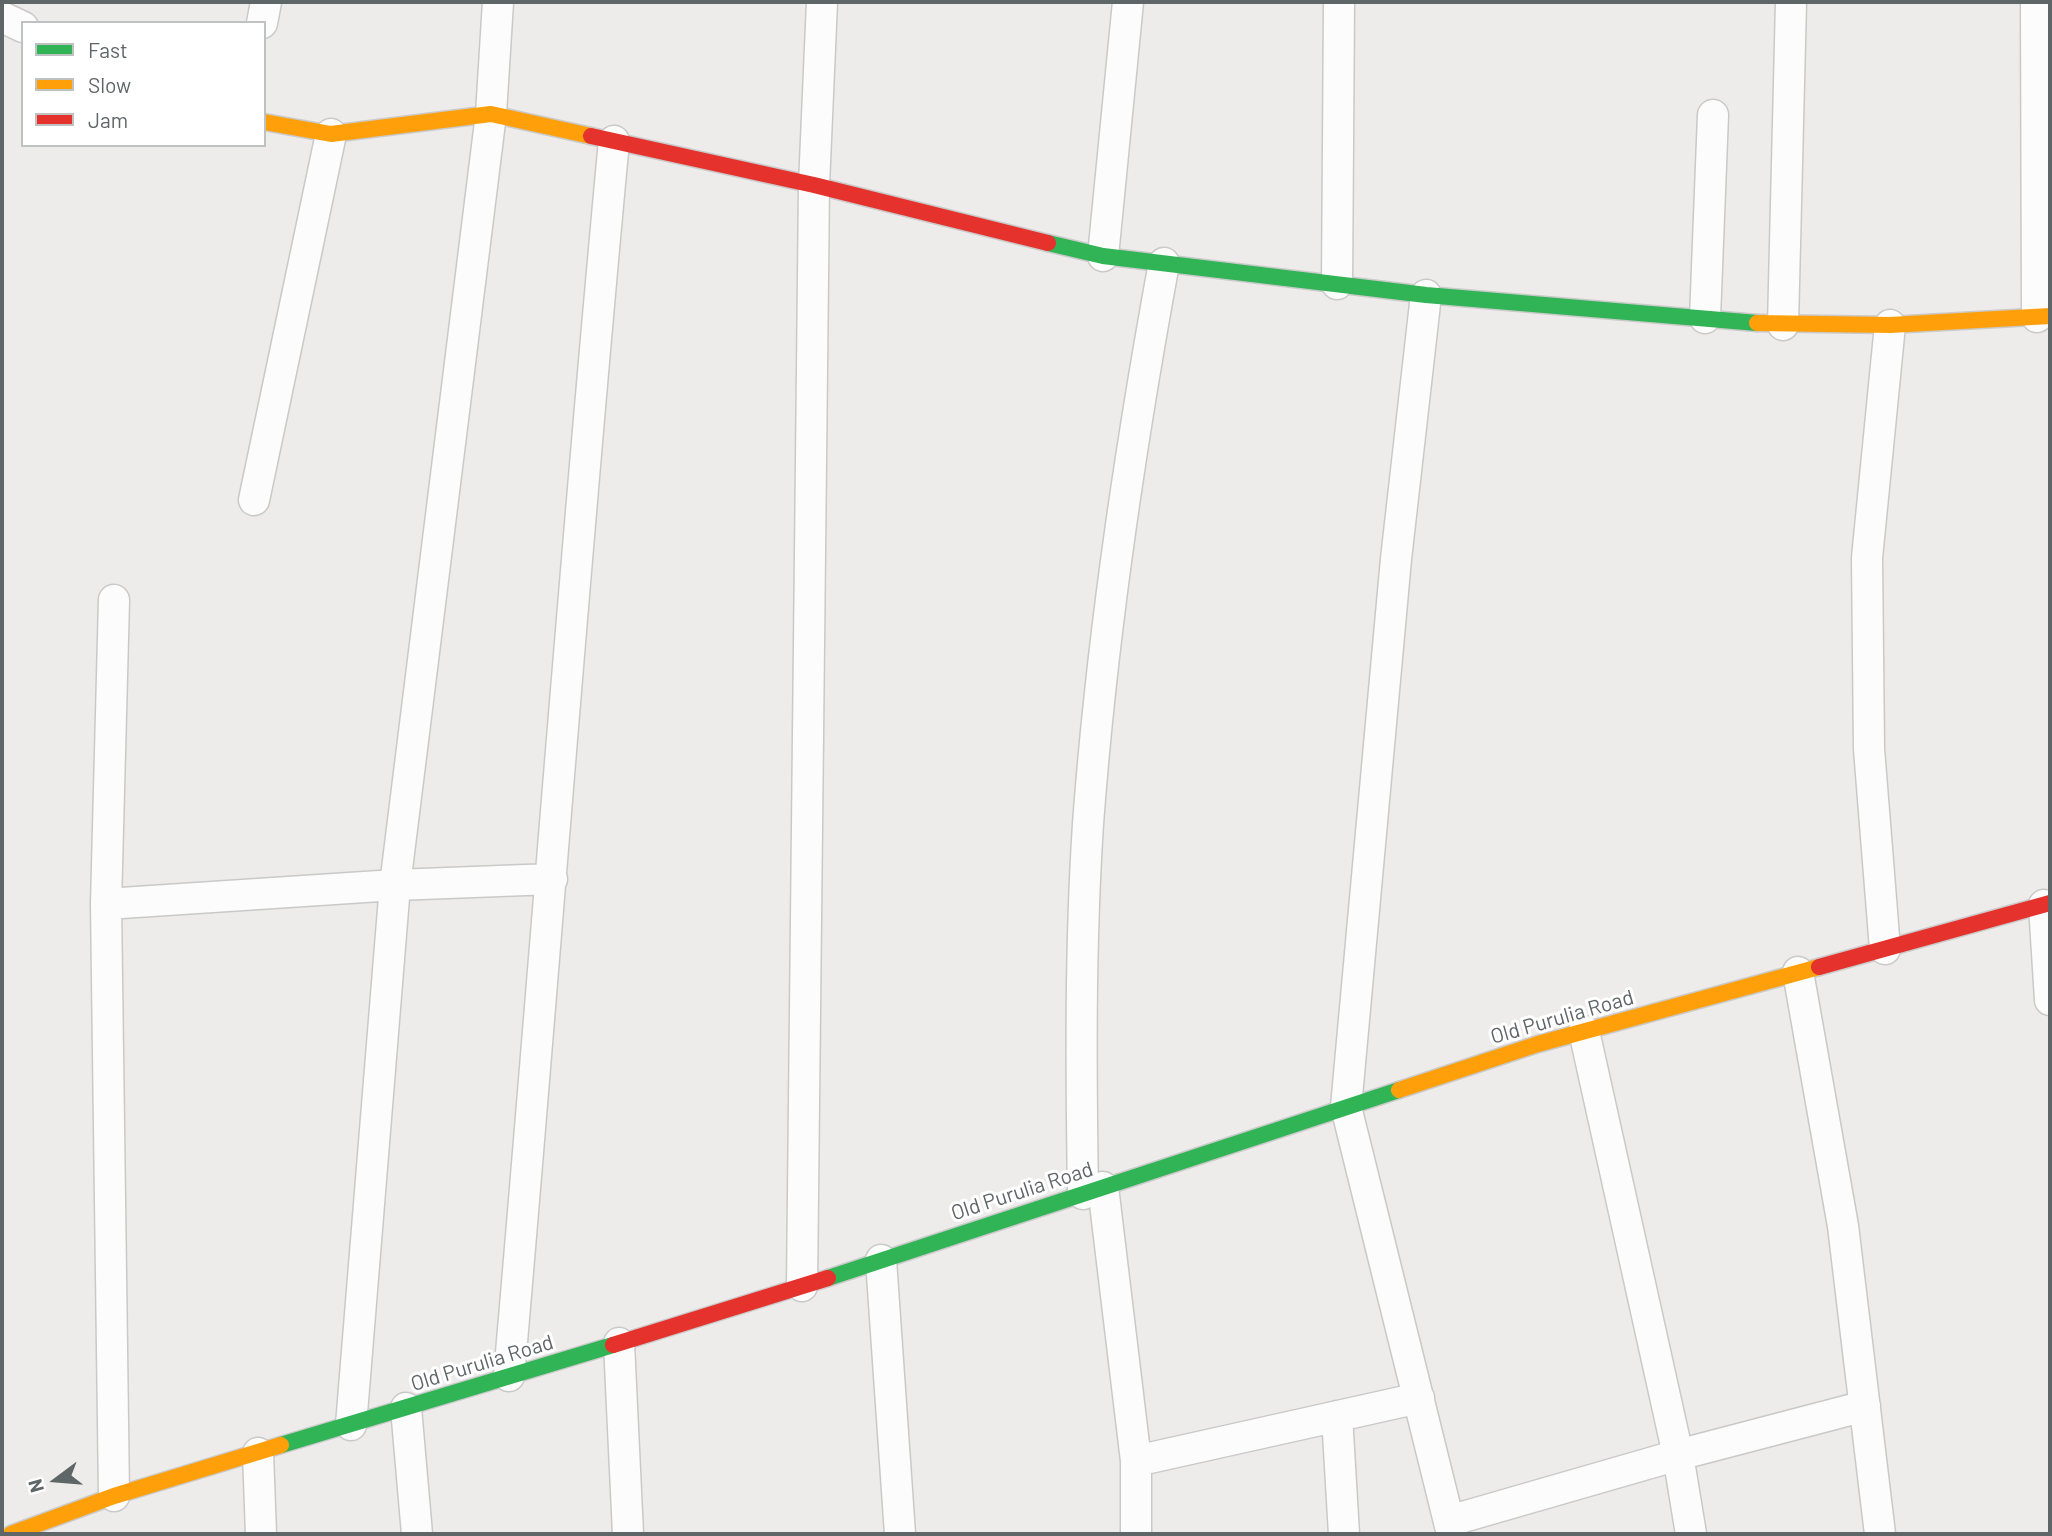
<!DOCTYPE html>
<style>
body{margin:0}
#map{position:relative;width:2052px;height:1536px;overflow:hidden;background:#eeecea;font-family:Barlow,sans-serif}
canvas{display:block}
.frame{position:absolute;inset:0;border:4px solid #5f6667;pointer-events:none}
.legend{position:absolute;left:21px;top:21px;width:245px;height:126px;box-sizing:border-box;background:#fff;border:2px solid #bfc2c2;margin:0;padding:9px 12px;list-style:none;font-size:21px;color:#5f6667}
.legend li{display:flex;align-items:center;gap:14px;height:35px}
.legend b{width:35px;border:2px solid #bfc2c2}
.north{position:absolute;left:21px;top:1445px;width:70px;height:70px;-webkit-text-stroke:5px #fff;paint-order:stroke;rotate:254deg;font-size:19px;font-weight:700;line-height:28px;text-align:center;color:#5f6667}
.north::after{content:'';display:block;margin:auto;width:24px;height:32px;background:#5f6667;clip-path:polygon(50% 0,100% 100%,50% 72%,0 100%)}
</style>
<div id="map">
<canvas width="2052" height="1536"></canvas>
<div class="frame"></div>
<ul class="legend">
<li><b style="height:9px;background:#30b455"></b>Fast</li>
<li><b style="height:9px;background:#ff9f0a"></b>Slow</li>
<li><b style="height:9px;background:#e5322d"></b>Jam</li>
</ul>
<div class="north">N</div>
</div>
<script>
const context = document.querySelector('canvas').getContext('2d');
context.lineJoin = 'round';
function strokePath(path, color, width, dash) { context.strokeStyle = color; context.lineWidth = width; context.lineCap = dash ? 'butt' : 'round'; context.setLineDash(dash || []); context.stroke(path); }
function drawText(font, color, halo, rows, align = 'center') {
  context.font = font + ' Barlow,sans-serif'; context.lineWidth = 6; context.setLineDash([]); context.textBaseline = 'middle'; context.strokeStyle = halo; context.fillStyle = color; for (const [text, x, y, turn = 0] of rows) {
    context.save(); context.translate(x, y); context.rotate((+turn || 0) * Math.PI / 180); context.textAlign = isNaN(turn) ? turn : align; if (halo) context.strokeText(text, 0, 0); context.fillText(text, 0, 0); context.restore();
  }
}
const street = new Path2D(`
 M2036 2 2037 317
 M2 17 23 27
 M262 23 266 2
 M1103 256 1128 2
 M1337 284 1339 2
 M1426 295 1396 559 1346 1107 1452 1534
 M1705 318 1713 115
 M1783 325 1791 2
 M254 500 331 134
 M106 904 114 600
 M2044 905 2050 1000
 M1885 949 1869 749 1867 558 1890 325
 M1798 972 1843 1226 1880 1534
 M1584 1031 1678 1455 1691 1534
 M1103 1187 1136 1461V1534
 M1083 1194C1081 1070 1080 947 1088 824 1102 635 1130 448 1164 263
 M881 1260 900 1534
 M802 1286 814 185 822 2
 M619 1343 628 1534
 M509 1376C545 964 575 552 614 141
 M406 1408 417 1534
 M1337 1416 1344 1534
 M351 1425 395 885 491 114 498 2
 M258 1453 261 1534
 M1136 1461 1419 1398
 M114 1496 106 904 395 885 552 879
 M1449 1521 1678 1455 1865 1406`);
const fast = new Path2D(`
 M1048 243 1103 256 1426 295 1757 323
 M828 1278 1399 1090
 M281 1445 613 1345`);
const slow = new Path2D(`
 M264 122 331 134 491 114 591 136
 M1757 323 1890 325 2050 316
 M1399 1090 1538 1044 1819 967
 M11 1534 114 1496 281 1445`);
const jam = new Path2D(`
 M591 136 814 185 1048 243
 M1819 967 2050 903
 M613 1345 828 1278`);
const streetNames = [
 ["Old Purulia Road",1562,1017,-16],
 ["Old Purulia Road",1022,1191,-18],
 ["Old Purulia Road",482,1363,-17]
];
strokePath(street, '#c9c9c8', 33);
strokePath(fast, '#cacaca', 19);
strokePath(slow, '#cacaca', 19);
strokePath(jam, '#cacaca', 19);
strokePath(street, '#fcfcfc', 30);
strokePath(fast, '#30b455', 16);
strokePath(slow, '#ff9f0a', 16);
strokePath(jam, '#e5322d', 16);
drawText('21px', '#5f6667', '#fff', streetNames);
</script>
